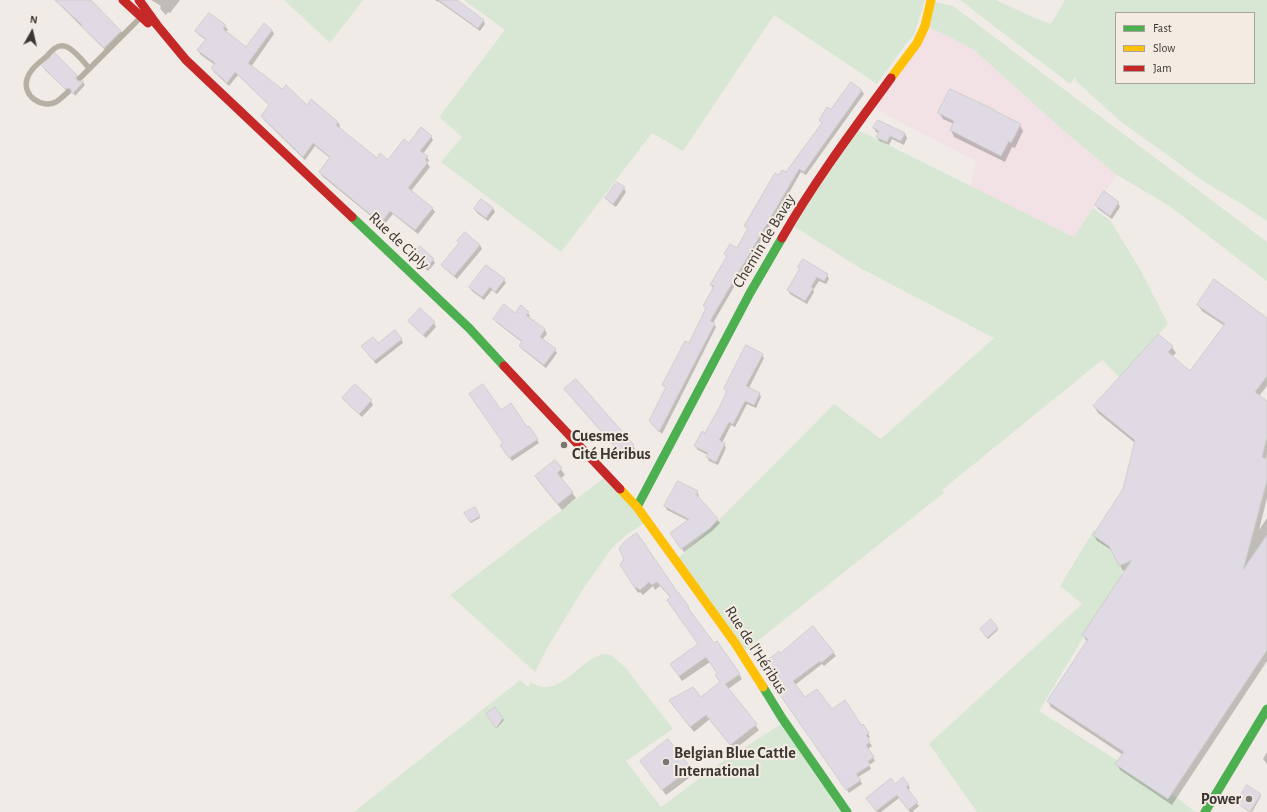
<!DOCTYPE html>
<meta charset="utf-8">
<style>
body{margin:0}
#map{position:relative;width:1267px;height:812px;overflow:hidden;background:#f0ebe7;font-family:"Alegreya Sans",sans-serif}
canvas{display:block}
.legend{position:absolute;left:1115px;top:12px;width:140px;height:72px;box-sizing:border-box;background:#f4ebe3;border:1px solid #aaa39d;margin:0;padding:5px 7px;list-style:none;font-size:12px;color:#3a3733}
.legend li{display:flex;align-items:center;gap:8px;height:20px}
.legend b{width:20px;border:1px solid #aaa39d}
.north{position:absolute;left:12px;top:12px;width:40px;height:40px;-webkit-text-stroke:3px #f4ebe3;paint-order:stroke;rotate:8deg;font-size:11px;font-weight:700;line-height:16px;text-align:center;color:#3a3733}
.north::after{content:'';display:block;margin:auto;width:14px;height:18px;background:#3a3733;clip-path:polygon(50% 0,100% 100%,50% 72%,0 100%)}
</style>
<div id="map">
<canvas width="1267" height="812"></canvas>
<ul class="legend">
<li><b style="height:5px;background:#4caf50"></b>Fast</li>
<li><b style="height:5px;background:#ffc107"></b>Slow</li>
<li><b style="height:5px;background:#c62828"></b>Jam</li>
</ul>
<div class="north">N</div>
</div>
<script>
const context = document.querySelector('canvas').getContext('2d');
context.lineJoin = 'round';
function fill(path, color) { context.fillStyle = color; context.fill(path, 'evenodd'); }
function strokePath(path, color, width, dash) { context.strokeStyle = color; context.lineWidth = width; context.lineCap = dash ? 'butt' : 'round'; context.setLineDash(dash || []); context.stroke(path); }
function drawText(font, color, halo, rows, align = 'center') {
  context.font = font + ' "Alegreya Sans",sans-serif'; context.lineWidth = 4; context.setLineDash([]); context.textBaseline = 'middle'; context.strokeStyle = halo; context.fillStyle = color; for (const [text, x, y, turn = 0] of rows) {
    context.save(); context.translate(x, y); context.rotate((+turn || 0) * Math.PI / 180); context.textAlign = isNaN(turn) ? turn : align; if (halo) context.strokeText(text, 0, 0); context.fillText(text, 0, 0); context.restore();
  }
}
const industrial = new Path2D(`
 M925 26 944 34 974 50 1063 130 1117 175 1093 208 1074 237 971 186 976 161 907 126 871 105Z`);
const green = new Path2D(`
 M284 0H363L330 43Z
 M464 0H925L914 35 906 44 877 84 774 15 683 151 652 133 561 252 441 162 462 137 439 117 505 30Z
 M960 0H996L1035 18 1051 24 1065 0H1267V221L1240 203 1203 181 1119 120 1077 82 1075 77 1070 84ZM1116 13H1254V83H1116Z
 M931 1 953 6 1267 242V281L1168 205 1117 175 1063 130 974 50 944 34 925 26Z
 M854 128 1074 237 1093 208 1110 220 1141 271 1168 324 1120 378 1102 360 942 490 945 492 741 654 676 560 719 520 834 404 881 439 994 338 860 268 790 224Z
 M608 475 647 521 629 533 612 548 583 589 546 650 535 672 450 595Z
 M1094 530 1117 551 1123 563 1122 578 1086 633 1039 711 1180 800 1195 812H977L929 744 1082 604 1060 586Z
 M604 654 611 655 625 667 673 729 626 761 661 807 716 766 784 722 847 812H354L520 680 528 687 531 682C534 684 538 686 542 687 565 690 582 658 604 654Z`);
const shadow = new Path2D(`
 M55 0H89L121 31 123 35 106 51Z
 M151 0H180L170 13 168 12 166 15 162 11 160 8 161 6Z
 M435 0H455L483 20 485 24 480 31 438 1V2Z
 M225 26 228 30 226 32 246 49 272 30 274 34 251 67 283 90 307 106 338 122 340 126 339 128 377 159 388 161 409 144 431 136 433 140 423 154 427 157 429 161 427 163 430 167 411 191 432 208 435 212 418 234 393 214 383 226 322 176 320 172 330 158 315 146 305 160 264 120 262 116 270 106 238 75 229 86 214 72 212 68 215 65 201 55 198 51 206 40 199 35 196 31Z
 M43 66 77 75 79 79 77 82H83L85 85 75 96 73 92 70 91 68 92 45 70Z
 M851 83 862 91 864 94 806 175 801 172 713 323 716 327 662 434 650 421 666 389 664 385 689 344 706 309 704 306 714 289 711 285 727 257 726 254 737 249 748 230 746 226 780 177 786 174 822 124 820 120 831 111Z
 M996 112 1020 125 1023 131 1015 148 1012 147 1005 162 954 137 951 130 954 124 943 119 939 113Z
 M879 121 905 134 907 138 904 145 892 139 889 145 879 141 877 137 879 133 876 132 874 128Z
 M624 188 626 192 616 207 609 202 606 198Z
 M1118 203 1120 207 1112 219 1098 209 1096 205Z
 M493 208 495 212 488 221 477 213 475 209Z
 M465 233 480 245 482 249 457 279 445 269 442 265 460 245 458 242Z
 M414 256 433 260 435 263 428 271 416 260Z
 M800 267 827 275 829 279 826 284 819 281 813 290 814 292 807 304 790 294 788 290 801 269Z
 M504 280 506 283 497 294 492 290 484 300 472 291 470 287Z
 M1198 305 1267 319V386L1259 396 1267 402V454L1266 460H1267V498L1259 530 1267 518V661L1172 805 1120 770 1117 764 1123 755 1051 707 1048 701 1087 642 1083 635 1126 570 1123 571 1113 551 1097 541 1094 535 1124 489 1135 443 1098 413 1094 406 1172 347 1176 353 1172 357 1190 373 1225 326 1202 311Z
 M528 313 530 316 528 318 545 330 547 334 542 340 555 350 557 353 546 368 522 349 520 346 523 343 497 323 495 319 515 314Z
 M409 321 434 323 436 327 426 338 412 325Z
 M401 339 403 343 376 364 365 350 378 345Z
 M762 355 764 358 749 388 759 393 761 397 756 408 747 404 735 427 731 425 722 443 724 444 726 448 718 465 709 461 707 457 708 455 698 450 695 446 705 434 720 408 727 393 725 389Z
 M568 393 633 446 635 449 625 458Z
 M343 398 371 401 373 405 362 417 346 402Z
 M500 411 527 429 529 427 539 443 512 461 502 445 504 444Z
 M555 461 565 475 561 478 576 498 562 510 540 483 536 477Z
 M697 492 699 496 698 498 720 523 712 531 684 552 674 537 689 521 667 510 665 506Z
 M474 508 480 518 471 523 466 513Z
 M620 549 688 608 714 644 739 674 742 679 728 689 759 730 734 750 710 719 694 732 673 705 700 698 721 682 718 674 710 662 682 681 674 669 699 644 671 606 668 601 671 598 660 586 655 590 653 586 643 595 640 592 638 593 624 570 625 559Z
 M813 628 836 656 824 666 822 664 795 685 805 698 832 711 861 727 863 726 870 737 867 739 872 746 868 749 875 761 869 765 871 769 858 777 862 784 849 793 801 722 773 686 761 666 780 655Z
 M997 629 998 630 988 639 982 631Z
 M495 708 504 720 497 728 487 714Z
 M1267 752V764L1263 759Z
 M641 761 690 769 693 775 666 795Z
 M895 785H908L910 788 907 791 919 806 913 811 914 812H910L899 798 881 812H877L869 801Z
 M1260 795 1261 796 1252 812 1237 803Z`);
const building = new Path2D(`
 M55 0H91L121 31 104 48 81 26 82 25Z
 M439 0H457L484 20 478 28Z
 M209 13 226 25 223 29 246 47 264 23 272 30 248 63 282 89 286 85 307 105 311 99 338 122 336 125 377 158 380 153 388 160 404 139 409 143 421 127 432 136 420 151 428 156 425 160 428 162 408 188 433 208 415 230 390 211 381 223 319 172 330 157 313 143 303 157 261 116 269 105 235 72 227 83 211 68 215 63 197 50 206 39 195 31Z
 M55 53 77 75 76 77 77 81 79 82 84 81 72 94 71 89 68 88 65 89 42 66Z
 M851 82 862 90 804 172 799 169 710 321 715 323 659 432 649 421 666 387 662 385 685 341 689 343 706 308 703 306 714 286 710 285 727 256 724 254 730 244 737 248 748 228 744 226 775 173 779 175 782 170 786 172 822 123 819 120 827 107 831 109Z
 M950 89 995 110V111L1021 124 1011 143 1009 141 1001 156 950 130 954 121 938 113Z
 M878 120 905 133 901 141 890 136 887 142 876 137 879 131 873 128Z
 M617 182 625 187 613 204 605 198Z
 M1104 191 1119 202 1110 216 1095 205Z
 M481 199 493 208 486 218 474 209Z
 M465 232 480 245 454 276 441 265 459 243 457 241Z
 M420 246 434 259 426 268 413 256Z
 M803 259 828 274 824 281 817 277 811 287 813 288 805 301 787 290 800 268 798 267Z
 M486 265 505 279 495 292 490 287 482 297 469 287Z
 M1214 279 1267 318V376L1255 392 1267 401V437L1262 457 1267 459V480L1243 570 1267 535V650L1168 799 1115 764 1124 752 1047 701 1088 639 1082 635 1132 560 1119 566 1109 546 1093 535 1123 489 1135 440 1093 406 1158 334 1173 346 1168 352 1190 371 1225 324 1197 305Z
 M504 304 515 313 521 305 529 312 526 315 545 329 540 337 556 349 544 365 519 346 522 341 493 319Z
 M420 308 435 322 423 335 408 321Z
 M395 330 402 339 374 361 361 346 373 337 378 343Z
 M746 345 763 354 746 386 760 393 754 405 745 401 733 424 729 422 719 440 725 443 716 462 706 457 708 453 694 446 702 431 705 433 719 408 727 391 724 389Z
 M576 379 634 445 622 455 564 389Z
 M355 384 372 400 359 414 342 398Z
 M483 384 501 410 511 403 527 427 529 426 538 439 509 458 500 445 503 443 469 394Z
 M555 460 562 468 557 473 573 492 558 504 535 476Z
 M678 481 698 491 696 494 718 519 710 528 681 549 670 533 689 519 664 506Z
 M475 507 480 516 470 522 464 513Z
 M637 533 678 593V592L689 607 688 608 714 643 717 641 740 674 725 684 757 724 730 745 706 715 690 727 669 700 693 687 701 697 720 682 715 675 717 673 706 657 679 676 670 664 698 644 667 600 671 597 657 582 652 585 649 582 640 590 636 587 635 588 620 565 624 559 619 549 624 542Z
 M991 619 998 628 987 638 980 629Z
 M813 626 834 652 821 663 820 661 793 681 805 697 817 689 832 709 845 700 862 726 863 724 869 733 866 735 870 742 866 745 874 757 868 761 870 765 856 774 861 780 846 790 760 666 779 651 780 653Z
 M495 707 503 718 496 728 486 714Z
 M668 739 691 768 662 790 640 761Z
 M903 777 909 785 906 787 918 802 908 810 897 795 876 811 866 798 891 778 895 784Z
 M1247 785 1261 794 1250 812 1236 803Z`);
const lane = new Path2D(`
 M80 78 141 17
 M68 92C64 95 61 99 56 102 42 109 22 96 27 79 30 69 39 63 47 56 51 51 57 44 64 46 72 47 84 62 89 68`);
const fast = new Path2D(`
 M352 217 469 328 504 366
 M637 507 750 293 782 238
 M763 687 782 718 847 812
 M1205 812 1267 709`);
const slow = new Path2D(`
 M891 78 917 43 925 26 931 0
 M620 489 637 507 735 643 763 687`);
const jam = new Path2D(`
 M123 0 148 23
 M139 0 157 25 186 60 352 217
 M782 238C814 182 853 130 891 78
 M504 366 620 489`);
const markers = [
 [564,445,4,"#7a7672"],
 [666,762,4,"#7a7672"],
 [1249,799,4,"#7a7672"]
];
const streetNames = [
 ["Rue de Ciply",399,241,43],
 ["Chemin de Bavay",764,241,-59],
 ["Rue de l'Héribus",756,650,57]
];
const poiNames = [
 ["Cuesmes",572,436],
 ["Cité Héribus",572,454],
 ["Belgian Blue Cattle",674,753],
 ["International",674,771],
 ["Power",1241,799,"right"]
];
fill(industrial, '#f2e2e6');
fill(green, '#d8e7d4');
fill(shadow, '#0003');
fill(building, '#dfdae3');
strokePath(building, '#d0cece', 1);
strokePath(lane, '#b5b0a3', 5.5);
strokePath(fast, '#4caf50', 9);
strokePath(slow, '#ffc107', 9);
strokePath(jam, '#c62828', 9);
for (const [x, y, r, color] of markers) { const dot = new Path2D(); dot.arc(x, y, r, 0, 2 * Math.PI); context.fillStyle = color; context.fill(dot); strokePath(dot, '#f4ebe3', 1.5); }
drawText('16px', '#3a3733', '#f4ebe3', streetNames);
drawText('bold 16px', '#3a3733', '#f4ebe3', poiNames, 'left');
</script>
